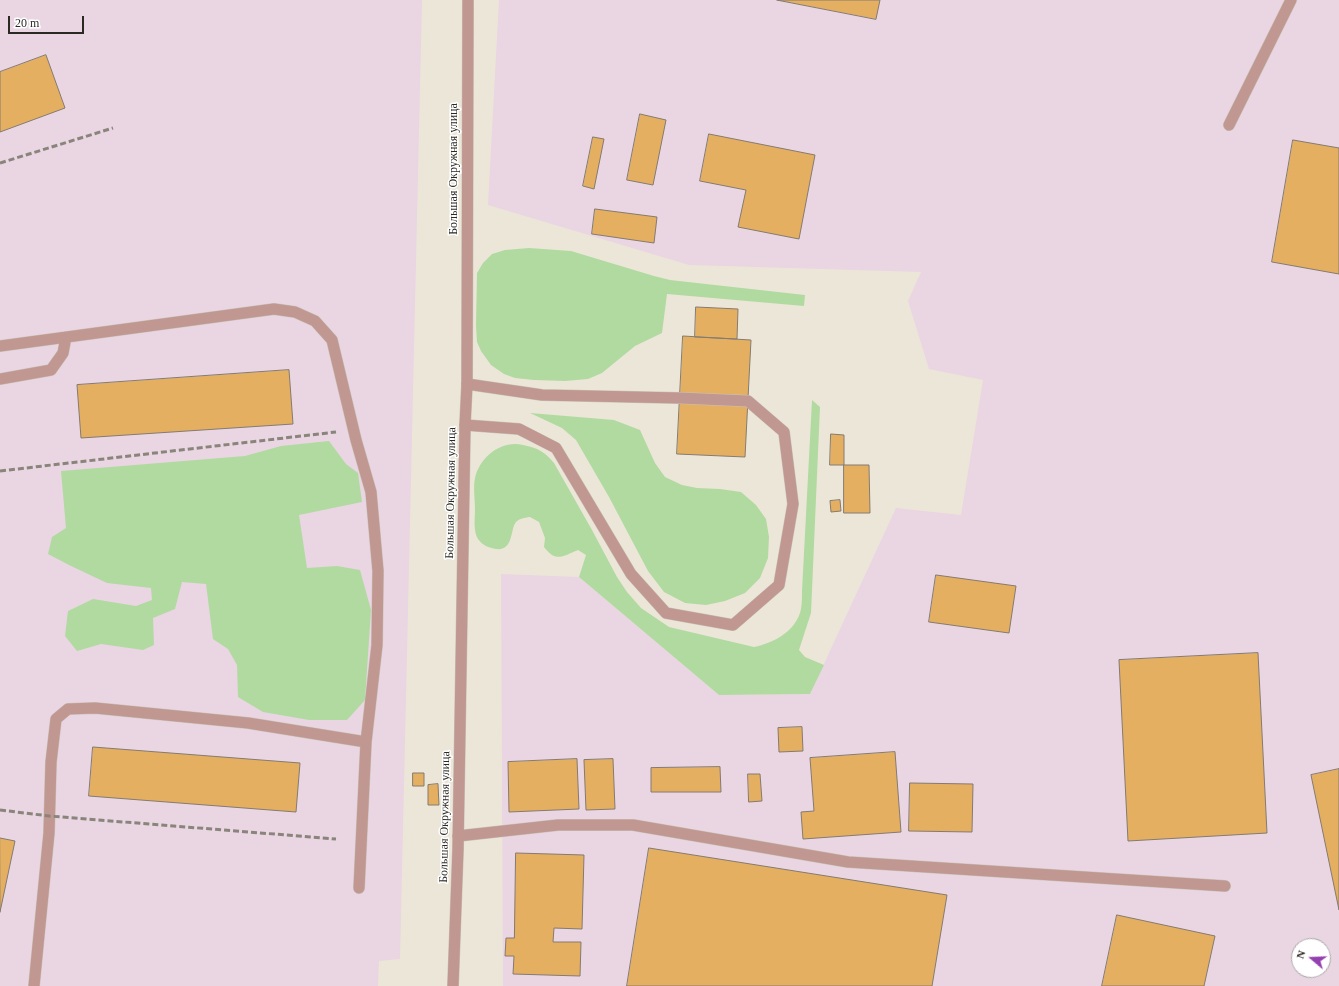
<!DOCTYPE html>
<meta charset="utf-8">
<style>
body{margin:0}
#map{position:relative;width:1339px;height:986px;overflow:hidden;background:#ece6d8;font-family:Georgia,serif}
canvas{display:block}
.north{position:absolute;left:1291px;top:938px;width:40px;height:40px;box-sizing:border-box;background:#fff;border:1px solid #aaa9a7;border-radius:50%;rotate:289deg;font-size:11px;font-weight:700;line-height:16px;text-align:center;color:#2b2924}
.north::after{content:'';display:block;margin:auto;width:14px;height:18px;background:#9440af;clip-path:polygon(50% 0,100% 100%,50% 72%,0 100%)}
.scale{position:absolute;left:8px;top:16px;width:76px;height:18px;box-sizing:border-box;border:2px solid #2b2924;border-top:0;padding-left:5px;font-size:12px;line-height:14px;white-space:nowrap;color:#2b2924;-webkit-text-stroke:3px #fff;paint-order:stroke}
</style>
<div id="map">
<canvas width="1339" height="986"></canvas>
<div class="north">N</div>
<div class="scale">20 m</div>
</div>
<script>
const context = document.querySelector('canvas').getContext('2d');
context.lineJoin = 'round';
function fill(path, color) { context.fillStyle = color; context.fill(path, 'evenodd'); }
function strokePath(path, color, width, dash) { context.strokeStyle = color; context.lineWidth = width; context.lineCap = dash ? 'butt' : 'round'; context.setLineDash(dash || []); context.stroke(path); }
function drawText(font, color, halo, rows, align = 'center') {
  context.font = font + ' Georgia,serif'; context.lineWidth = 3; context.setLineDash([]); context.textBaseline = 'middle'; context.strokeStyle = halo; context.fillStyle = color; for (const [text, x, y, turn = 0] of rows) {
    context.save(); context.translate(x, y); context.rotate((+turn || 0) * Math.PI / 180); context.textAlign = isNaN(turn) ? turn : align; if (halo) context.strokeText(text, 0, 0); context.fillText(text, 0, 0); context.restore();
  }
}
const industrial = new Path2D(`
 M0 0H422L400 959 379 961 378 986H0Z
 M499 0H1339V986H503L501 574 579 577 719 695 810 694 896 508 961 515 983 380 929 369 908 301 921 272 689 265 488 205ZM1299 946H1323V970H1299Z`);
const green = new Path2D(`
 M529 248 571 251 654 276 670 280 805 295 804 306 667 294 662 333 635 346 602 373 588 379 565 381 534 380 515 378 504 374 491 365 481 351 477 342 476 326 477 273 483 263 492 254 505 250Z
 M812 400 820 407 811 613 799 650 805 657 824 665 810 694 719 695 579 577 586 555 578 550C563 556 556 563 544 547L545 538 539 522 530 517C524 518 520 518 516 522 510 529 514 551 496 549 489 548 482 545 478 539 473 531 475 518 475 509 475 499 473 488 475 478 480 457 501 440 523 445 538 448 545 452 554 463L592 530 617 577 627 592 641 608 669 627 754 647C773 643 793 633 800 613 802 607 802 598 802 591Z
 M530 413 614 420 640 430 655 463 665 477 682 485 697 488 720 489 741 492 756 505 766 519 769 537 768 558 760 578 745 593 725 601 706 605 685 603 664 592 648 571 609 497 576 440 562 428Z
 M329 441 346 464 358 473 362 502 299 515 307 568 337 566 360 570 371 610 365 700 347 720H309L263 712 238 697 237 665 228 649 213 639 206 584 182 582 175 609 153 618 154 645 143 650 101 644 77 651 65 636 68 611 93 599 136 606 152 600 151 588 107 583 69 565 48 554 52 537 66 528 61 471 245 456 281 446Z`);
const building = new Path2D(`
 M777 0H880L876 19Z
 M46 55 65 108 0 132V72Z
 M640 114 666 120 653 185 627 180Z
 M709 134 815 155 799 239 738 227 746 190 700 181Z
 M593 137 604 139 594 189 583 186Z
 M1293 140 1339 148V274L1272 262Z
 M595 209 657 217 654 243 592 234Z
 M696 307 738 309 737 339 695 337Z
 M683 336 751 340 745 457 677 454Z
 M289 370 293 424 81 438 77 385Z
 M831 434 844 435V465H830Z
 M844 465H869L870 513H844Z
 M840 500 841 511 831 512 830 501Z
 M936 575 1016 586 1009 633 929 622Z
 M1258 653 1267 833 1128 841 1119 660Z
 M802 727 803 751 779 752 778 728Z
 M93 747 300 763 296 812 89 796Z
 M895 752 901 832 803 839 801 812 814 811 810 758Z
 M577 759 579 809 509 812 508 762Z
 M613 759 615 809 586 810 584 760Z
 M720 767 721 792H651V768Z
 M1339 769V910L1311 775Z
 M413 773H424V786H413Z
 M748 774H760L762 801 749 802Z
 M910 783 973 784 972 832 909 831Z
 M438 784 439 805H428V785Z
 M0 838 15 841 0 912Z
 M649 848 947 895 932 986H627Z
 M516 853 584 855 582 929 554 928 553 942H581L580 976 513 974 514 956H505L506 938H514Z
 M1117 915 1215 936 1204 986H1102Z`);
const service = new Path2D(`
 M1229 125 1291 0
 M0 346 274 309 295 312 315 321 332 340 356 440 371 492 378 571 377 645 366 742
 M0 379 51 370 63 353 66 337
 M465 425 519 429 556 448 631 574 666 613 733 625 779 585 793 504 784 432 748 401 680 398 542 395 467 384
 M458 836 558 825H633L848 862 1225 886
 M34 986 49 833 51 762 56 719 68 709 95 708 248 723 366 742 359 888`);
const minor = new Path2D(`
 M453 986 458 849 465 425 467 384 468 0`);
const rail = new Path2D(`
 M0 163 113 128
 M0 471 336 432
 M0 810 49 816 336 839`);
const streetNames = [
 ["Большая Окружная улица",454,169,-90],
 ["Большая Окружная улица",451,493,-89],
 ["Большая Окружная улица",445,817,-89]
];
fill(industrial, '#ead5e3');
fill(green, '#b1daa1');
fill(building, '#e5af62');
strokePath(building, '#847b70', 1);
strokePath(service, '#c9c4b8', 12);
strokePath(minor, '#c9c4b8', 12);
strokePath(service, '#c19791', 11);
strokePath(minor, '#c19791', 11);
strokePath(rail, '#89857b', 3, [6, 3]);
drawText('12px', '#2b2924', '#fff', streetNames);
</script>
